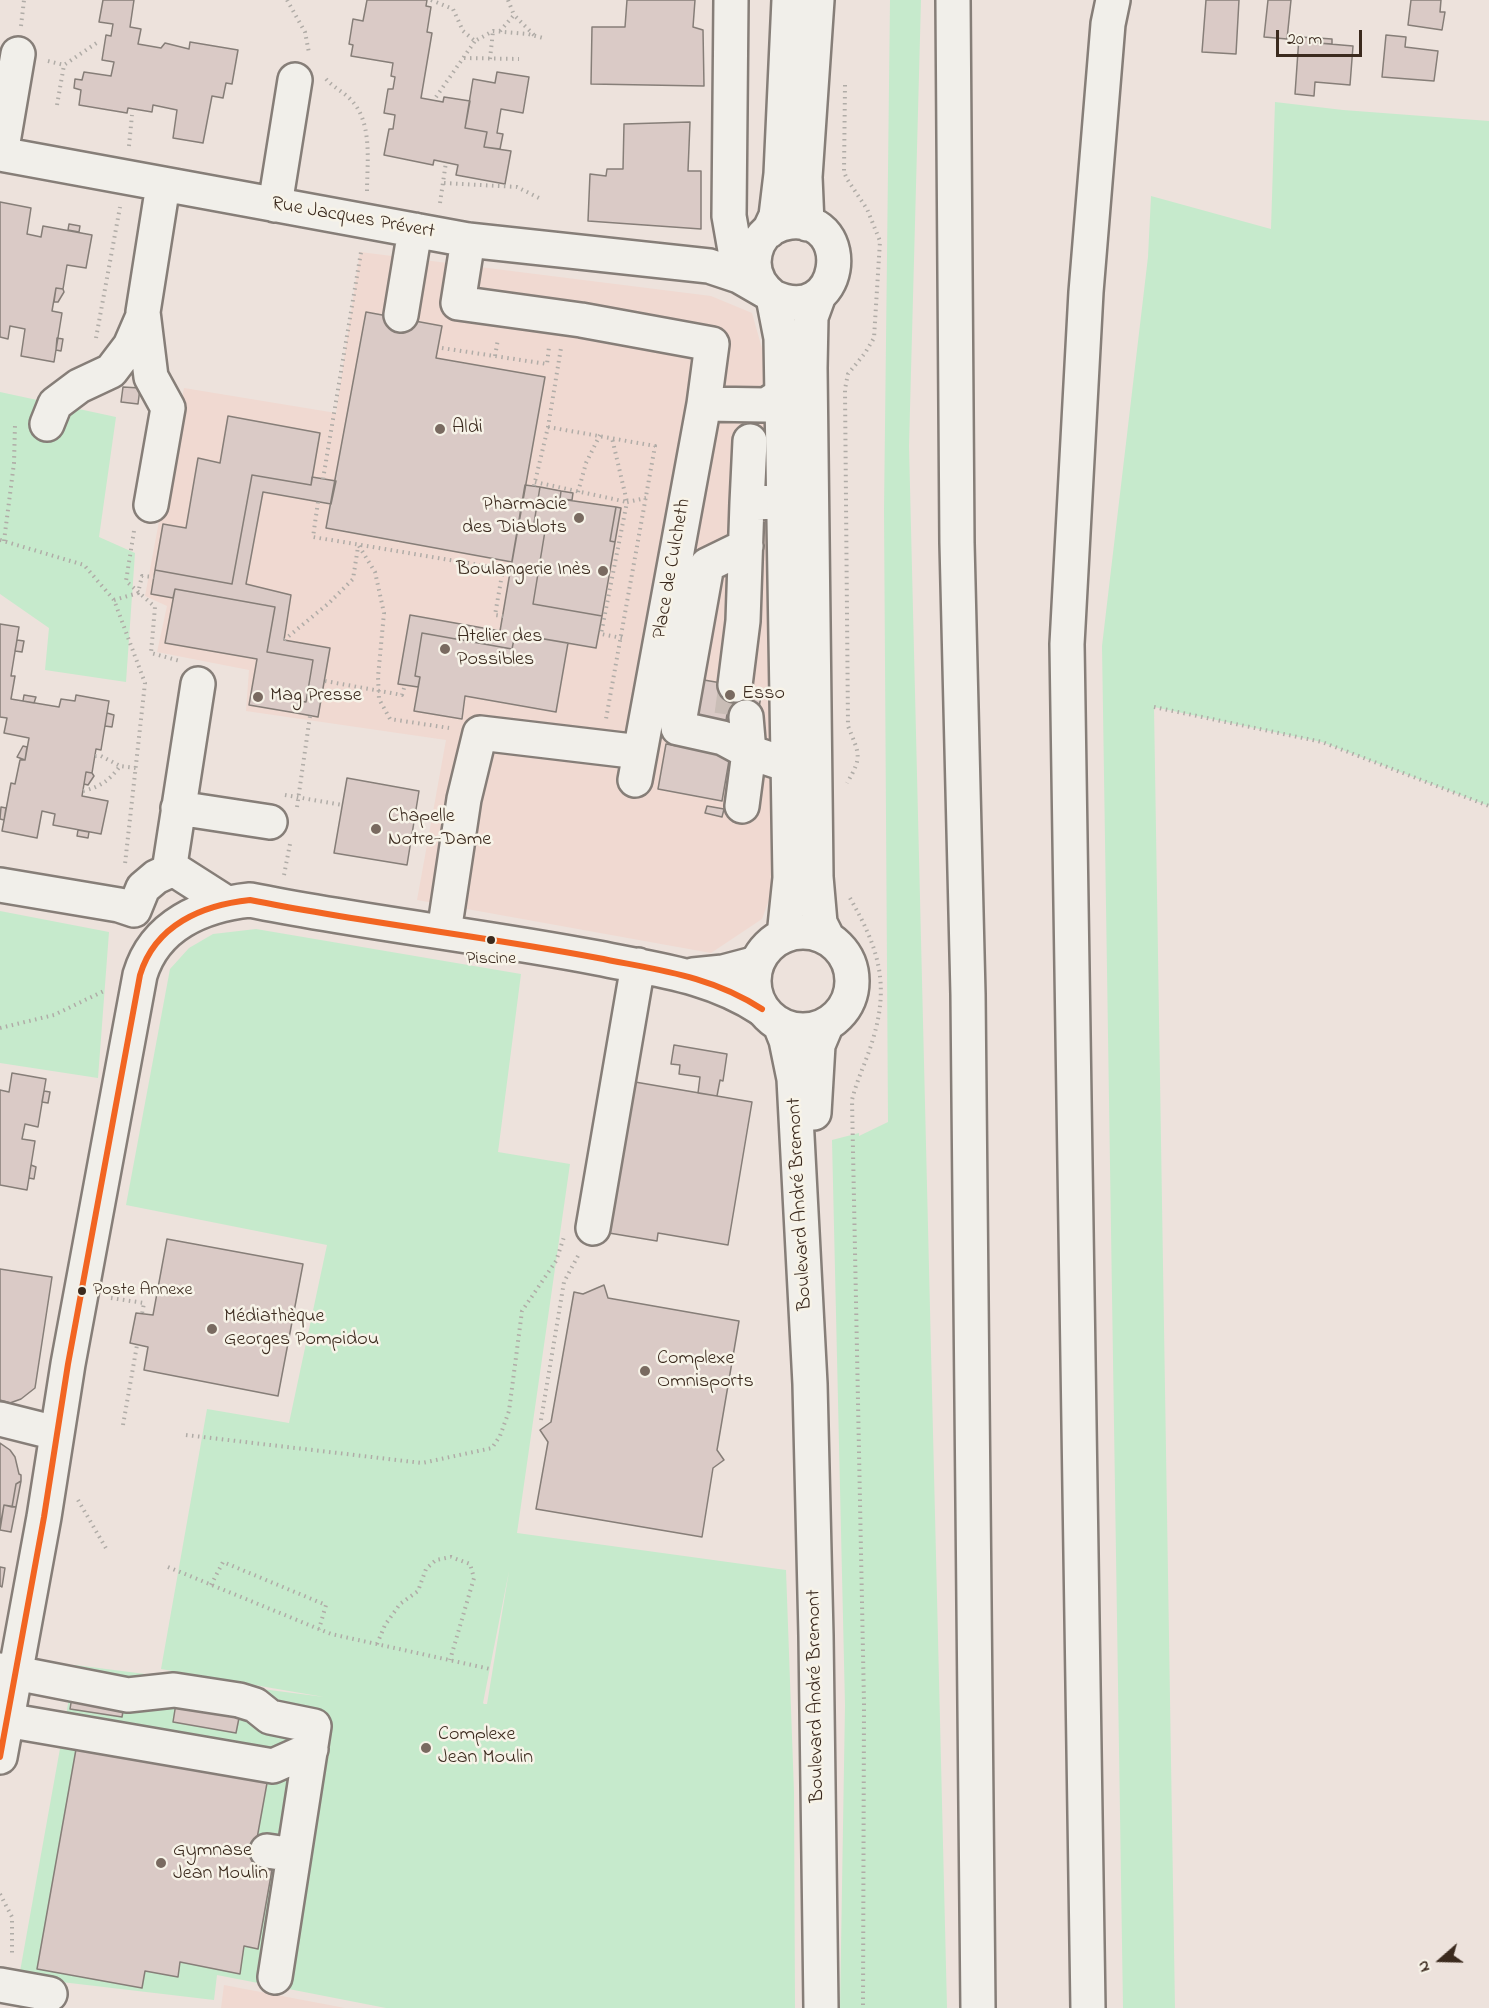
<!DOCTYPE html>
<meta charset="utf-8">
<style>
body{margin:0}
#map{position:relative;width:1489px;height:2008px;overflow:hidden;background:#ede2dc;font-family:"Indie Flower",sans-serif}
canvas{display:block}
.north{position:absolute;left:1411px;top:1930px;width:60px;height:60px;-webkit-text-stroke:4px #f7f3e8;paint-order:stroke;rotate:250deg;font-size:16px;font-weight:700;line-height:24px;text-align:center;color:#3b2a1e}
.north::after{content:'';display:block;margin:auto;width:21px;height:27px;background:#3b2a1e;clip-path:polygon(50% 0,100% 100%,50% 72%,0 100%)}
.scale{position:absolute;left:1276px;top:30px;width:86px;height:27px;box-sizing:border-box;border:3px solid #3b2a1e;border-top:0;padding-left:8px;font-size:18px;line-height:21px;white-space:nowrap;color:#3b2a1e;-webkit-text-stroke:4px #f7f3e8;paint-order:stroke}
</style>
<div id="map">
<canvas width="1489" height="2008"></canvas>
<div class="north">N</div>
<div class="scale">20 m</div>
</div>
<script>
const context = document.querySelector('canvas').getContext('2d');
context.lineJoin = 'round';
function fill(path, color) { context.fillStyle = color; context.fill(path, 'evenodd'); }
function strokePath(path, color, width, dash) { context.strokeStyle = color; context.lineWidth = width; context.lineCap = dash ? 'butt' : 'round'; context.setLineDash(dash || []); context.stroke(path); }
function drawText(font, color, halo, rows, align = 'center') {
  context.font = font + ' "Indie Flower",sans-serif'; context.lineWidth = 5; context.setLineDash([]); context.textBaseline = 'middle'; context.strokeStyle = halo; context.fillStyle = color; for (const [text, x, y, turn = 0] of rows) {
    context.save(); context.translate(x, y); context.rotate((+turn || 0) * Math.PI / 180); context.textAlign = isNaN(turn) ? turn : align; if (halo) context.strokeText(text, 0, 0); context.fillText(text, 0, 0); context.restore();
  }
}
const built = new Path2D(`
 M360 252 711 296 752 313 765 359 772 892 762 919 711 953 417 900 446 740 246 711 249 670 157 652 167 606 145 596 184 388 336 413Z
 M224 1985 345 2008H221Z`);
const green = new Path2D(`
 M890 0H921L909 446 947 2008H840L845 1705 832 1140 859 1133V1136L888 1122 884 511Z
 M1275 102 1343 110 1489 121V806L1322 742 1154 707 1175 2008H1123L1102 646 1148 257 1151 196 1271 229Z
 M0 392 116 417 99 537 135 553 126 682 45 670 49 628 0 594Z
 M0 911 109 932 98 1078 0 1063Z
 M256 929 521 974 498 1152 570 1164 517 1533 786 1570 794 1792 795 2008H386L217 1975 214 2000 19 1977 75 1665 324 1697 161 1669 207 1409 289 1423 327 1245 126 1205 170 969 189 948 213 934ZM509 1571 487 1704H484L483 1703Z`);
const building = new Path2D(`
 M103 0H134L130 27 141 29 138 44 161 48 165 43 189 49 190 42 238 50 232 84 226 83 223 98 212 96 203 143 173 138 177 110 153 105 152 112 128 108 127 113 79 105 81 90 74 88 75 79 82 80 84 72 111 76 114 62 102 60 106 35 111 36 113 24 99 22Z
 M367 0H427L426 6 431 7 427 32 432 33 421 98 443 102 444 97 470 101 465 128 487 132 484 147 511 151 505 184 456 175 458 165 434 160 433 165 384 155 389 129H393L395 115 384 113 388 89H393L395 77 391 76 393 63 351 56 353 45 349 44 353 19 363 21Z
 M627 0H695L693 27 703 30 704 86 591 84 592 27H625Z
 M1206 0H1239L1236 54 1202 52Z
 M1268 0H1291L1287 39 1264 37Z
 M1411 0H1441L1440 12H1445L1442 30 1408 25Z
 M1386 35 1406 37 1405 47 1438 51 1434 81 1382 77Z
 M1299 37 1318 38V43L1353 46 1350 85 1315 82 1314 96 1295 94Z
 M1318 38 1332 39V44L1318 43Z
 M497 72 529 77 523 113 501 109 497 133 503 134 500 149 484 147 487 132 465 128 473 79 495 83Z
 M690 122 688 171H701V229L588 221 590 174 606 176 607 169H623L624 124Z
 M0 202 31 208 27 234 41 237 43 226 92 235 86 268 67 265 63 289 56 288 52 311 62 313 54 362 21 356 25 329 10 326 8 339 0 337Z
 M69 224 80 226 79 232 68 230Z
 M56 288 63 289 64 292 58 302H54Z
 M366 312 442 326 436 358 545 377 512 562 326 528Z
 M57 338 63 339 61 351 56 350Z
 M123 387 140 388 138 404 121 402Z
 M228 416 320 433 311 485 252 475 232 584 155 570 163 524 186 528 198 458 220 463Z
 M252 475 311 485 312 477 336 481 331 504 263 492 246 584 291 595 284 640 330 648 318 717 296 713 299 701 306 702 313 660 267 652 275 607 175 589 173 598 151 594 155 570 232 584Z
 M525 485 540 487 533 529 545 531 533 604 602 616 596 648 515 634 512 649 422 633 415 676 420 677 418 687 398 684 410 615 500 631Z
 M540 487 561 491 560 499 616 507 610 541 615 542 602 616 533 604 545 531 533 529Z
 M561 491 573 493 572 500 560 499Z
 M616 507 621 508 615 542 610 541Z
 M175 589 275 607 267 652 313 660 306 702 299 701 296 713 249 705 257 659 165 643Z
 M0 624 19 627 11 676H15L11 699 59 707 61 699 75 701 76 695 109 701 101 750 96 749 92 773 86 772 82 796 108 801 101 834 53 825 55 814 42 811 37 838 2 831 11 783 15 784 20 760H25L29 738 4 733 7 718 0 717Z
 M422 633 512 649 515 634 568 643 556 712 465 696 462 719 414 711 420 677 415 676Z
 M17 640 24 641 22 652 15 651Z
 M704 680 762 690 757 719 727 714 721 753 692 748Z
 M24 695 36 697 34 703 23 701Z
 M107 713 114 715 112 727 105 726Z
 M666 744 730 755 722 801 658 789Z
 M23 746 27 747 25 760 17 757Z
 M86 772 92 773 94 776 88 785 84 784Z
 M347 778 419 791 407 865 334 853Z
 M707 806 724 809 722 817 705 813Z
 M1 807 6 808 4 820 0 819Z
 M78 830 89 832 88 838 77 836Z
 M674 1045 727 1054 723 1081 720 1080 717 1096 698 1093 700 1077 679 1074 680 1065 671 1064Z
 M12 1073 46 1079 38 1127 25 1124 22 1139 35 1141 27 1190 0 1185V1090L9 1092Z
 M635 1082 752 1102 728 1245 658 1233 657 1241 609 1233Z
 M44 1091 50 1092 48 1103 42 1102Z
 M31 1165 36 1167 34 1179 29 1178Z
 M167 1239 303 1264 278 1396 144 1370 148 1347 130 1343 136 1313 153 1315Z
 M0 1269 52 1277 35 1388 21 1399 10 1403 0 1400Z
 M604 1285 608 1298 739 1321 717 1450 724 1460 713 1468 702 1537 536 1509 548 1442 540 1430 551 1422 574 1292 583 1294Z
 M0 1443 10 1450 15 1457 19 1474 21 1475V1481L16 1484 12 1507 4 1505 0 1527Z
 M21 1481 16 1507H12L16 1484Z
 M4 1505 16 1507 11 1532 0 1530Z
 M0 1567 5 1568 2 1587 0 1586Z
 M73 1691 125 1701 122 1717 70 1709Z
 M177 1697 241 1708 236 1733 173 1722Z
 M78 1738 269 1772 256 1844 273 1864 258 1949 244 1946 240 1974 180 1962 178 1977 145 1971 142 1988 37 1969Z`);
const minorTunnel = new Path2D(`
 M731 715 735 685`);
const path = new Path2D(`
 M287 0 305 32 309 53
 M431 0 453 9 463 31 475 41 493 31 528 34 543 38
 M508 0 514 15
 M21 26 24 0
 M500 31 514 15 534 35
 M464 58 519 59
 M490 59 493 31
 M48 61 64 65 98 42
 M326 79C334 88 344 92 351 100 373 122 367 163 367 191
 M845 85 844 172 847 179 867 209 880 241 874 338 865 353 848 374 845 389 848 726C859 754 863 756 847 783
 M436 97 475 41
 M57 105 64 65
 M129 146 132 115
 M444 183 517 187 539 198
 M440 203 446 162
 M96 338 120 207
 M442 348 547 364 549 347
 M495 356 498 339
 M548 427 655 446 606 719
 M323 479 361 252
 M535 482 627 502 612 438
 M534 486 548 427 561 348
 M578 492 586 463 600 435
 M318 502 313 537 503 569 495 615 503 616
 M134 531 126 581 155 607 151 653 180 661
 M0 540 84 565 114 600 145 683 125 864
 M4 541 14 463 15 425
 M359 546 375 572 384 613 378 677 379 699 390 719 449 728
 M114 600 138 593 142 576 154 577
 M622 638 601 634 627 502 646 498
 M284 640 329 603 353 579 358 547
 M325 681 402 695 405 685
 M1154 707 1322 742 1489 806
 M95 756H101L120 766
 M83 791C100 787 110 780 120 766L136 768
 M285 795 342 805
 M297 807 310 716
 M284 875 290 844
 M850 898C878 947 890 983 873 1039 867 1060 857 1079 852 1100L864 1703 863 2008
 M0 1028 54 1015 106 990
 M111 1298 144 1303 142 1314
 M541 1420 564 1282 580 1252
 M123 1425 137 1345
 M186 1435 422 1463 492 1448 500 1436 509 1411 522 1311 556 1261 564 1237
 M78 1500 107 1550
 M168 1567 331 1634 490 1669
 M211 1585 223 1562 326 1605 319 1629
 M377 1644 385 1625 400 1604 418 1591 426 1569 436 1560 451 1557 470 1564 474 1578 450 1660
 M0 1894 12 1917V1957`);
const minor = new Path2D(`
 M731 0 729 216 736 256
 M0 154 468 240 709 266 739 276 765 291
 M1 154 18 54
 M275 205 295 80
 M468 240 458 303 581 320 712 344 704 404 635 780
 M401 315 415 230
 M704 404 766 405 783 394
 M47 424 55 404 79 386 111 371 130 346 143 316
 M747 503 750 441
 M151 505 168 408 151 377 143 312 163 185
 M746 546 707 565 678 728 723 738 749 752 788 765
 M735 685 743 621 747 503 785 502
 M742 806 749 752 746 717
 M178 808 270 822
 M169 871 198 684
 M0 885 119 905 134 910 143 888 156 877 169 871 178 872 225 902
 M444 932 464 799 480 733 640 752
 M693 975 723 972 757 963
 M593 1228 638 965
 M0 1419 56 1433
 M0 1670 128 1695 174 1690 239 1700 255 1705 270 1717 314 1726 275 1977
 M6 1720 273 1766 311 1749
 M0 1757 44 1517 68 1364 140 975C155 925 202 905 250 900 365 923 483 936 598 958 657 970 710 975 762 1009
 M267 1851 294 1855
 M0 1985 50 1994`);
const major = new Path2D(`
 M807 224 805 177 817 0
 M769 231 776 216 781 174 789 0
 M819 295 811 317 810 368 816 877 820 923 828 939
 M773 297C843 329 857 216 791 222 777 224 764 231 758 244 749 265 756 284 773 297L781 338 790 878 784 936
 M754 981a49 49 0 1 1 98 0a49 49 0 1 1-98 0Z
 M780 1025 786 1040 794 1079 810 1384 816 1636 821 2008
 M814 1113 818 1045 826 1026`);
const highway = new Path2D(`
 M953 0 957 543 968 994 978 2008
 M1088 2008 1067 644 1086 292 1108 24 1113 0`);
const bus1 = new Path2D(`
 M0 1757 44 1517 68 1364 140 975C155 925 202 905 250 900 365 923 483 936 598 958 657 970 710 975 762 1009`);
const markers = [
 [440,429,6,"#796a60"],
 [579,518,6,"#796a60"],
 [603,571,6,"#796a60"],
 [445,649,6,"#796a60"],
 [730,695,6,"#796a60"],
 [258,697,6,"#796a60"],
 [376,829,6,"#796a60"],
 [491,940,5,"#3b2a1e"],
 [82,1291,5,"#3b2a1e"],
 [212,1329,6,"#796a60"],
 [645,1371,6,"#796a60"],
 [426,1748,6,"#796a60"],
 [161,1863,6,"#796a60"]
];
const busNames = [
 ["Piscine",491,960],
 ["Poste Annexe",93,1291,"left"]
];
const streetNames = [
 ["Rue Jacques Prévert",353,219,10],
 ["Place de Culcheth",673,569,-80],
 ["Boulevard André Bremont",801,1204,-93],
 ["Boulevard André Bremont",817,1696,-91]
];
const poiNames = [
 ["Aldi",452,429],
 ["Pharmacie",567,506,"right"],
 ["des Diablots",567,529,"right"],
 ["Boulangerie Inès",591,571,"right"],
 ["Atelier des",457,638],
 ["Possibles",457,661],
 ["Esso",742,695],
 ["Mag Presse",270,697],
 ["Chapelle",388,818],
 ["Notre-Dame",388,841],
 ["Médiathèque",224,1318],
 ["Georges Pompidou",224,1341],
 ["Complexe",657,1360],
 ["Omnisports",657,1383],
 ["Complexe",438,1736],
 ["Jean Moulin",438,1759],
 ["Gymnase",173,1852],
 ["Jean Moulin",173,1875]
];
fill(built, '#f0d9d1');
fill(green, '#c6eacc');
fill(building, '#dacac6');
strokePath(building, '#867e78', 1.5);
strokePath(minorTunnel, '#c9bdb6', 33, [33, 16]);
strokePath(minor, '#867e78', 38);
strokePath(major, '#867e78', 38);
strokePath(highway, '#867e78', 38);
strokePath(path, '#b0aca7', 4, [1.5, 4.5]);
strokePath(minor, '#f1efea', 33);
strokePath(major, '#f1efea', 33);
strokePath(highway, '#f1efea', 33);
strokePath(bus1, '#f26522', 6);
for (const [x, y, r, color] of markers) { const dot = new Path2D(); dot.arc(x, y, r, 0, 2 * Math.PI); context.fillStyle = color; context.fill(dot); strokePath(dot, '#f7f3e8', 2); }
drawText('18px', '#3b2a1e', '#f7f3e8', busNames);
drawText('20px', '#3b2a1e', '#f7f3e8', streetNames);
drawText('20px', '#3b2a1e', '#f7f3e8', poiNames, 'left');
</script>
